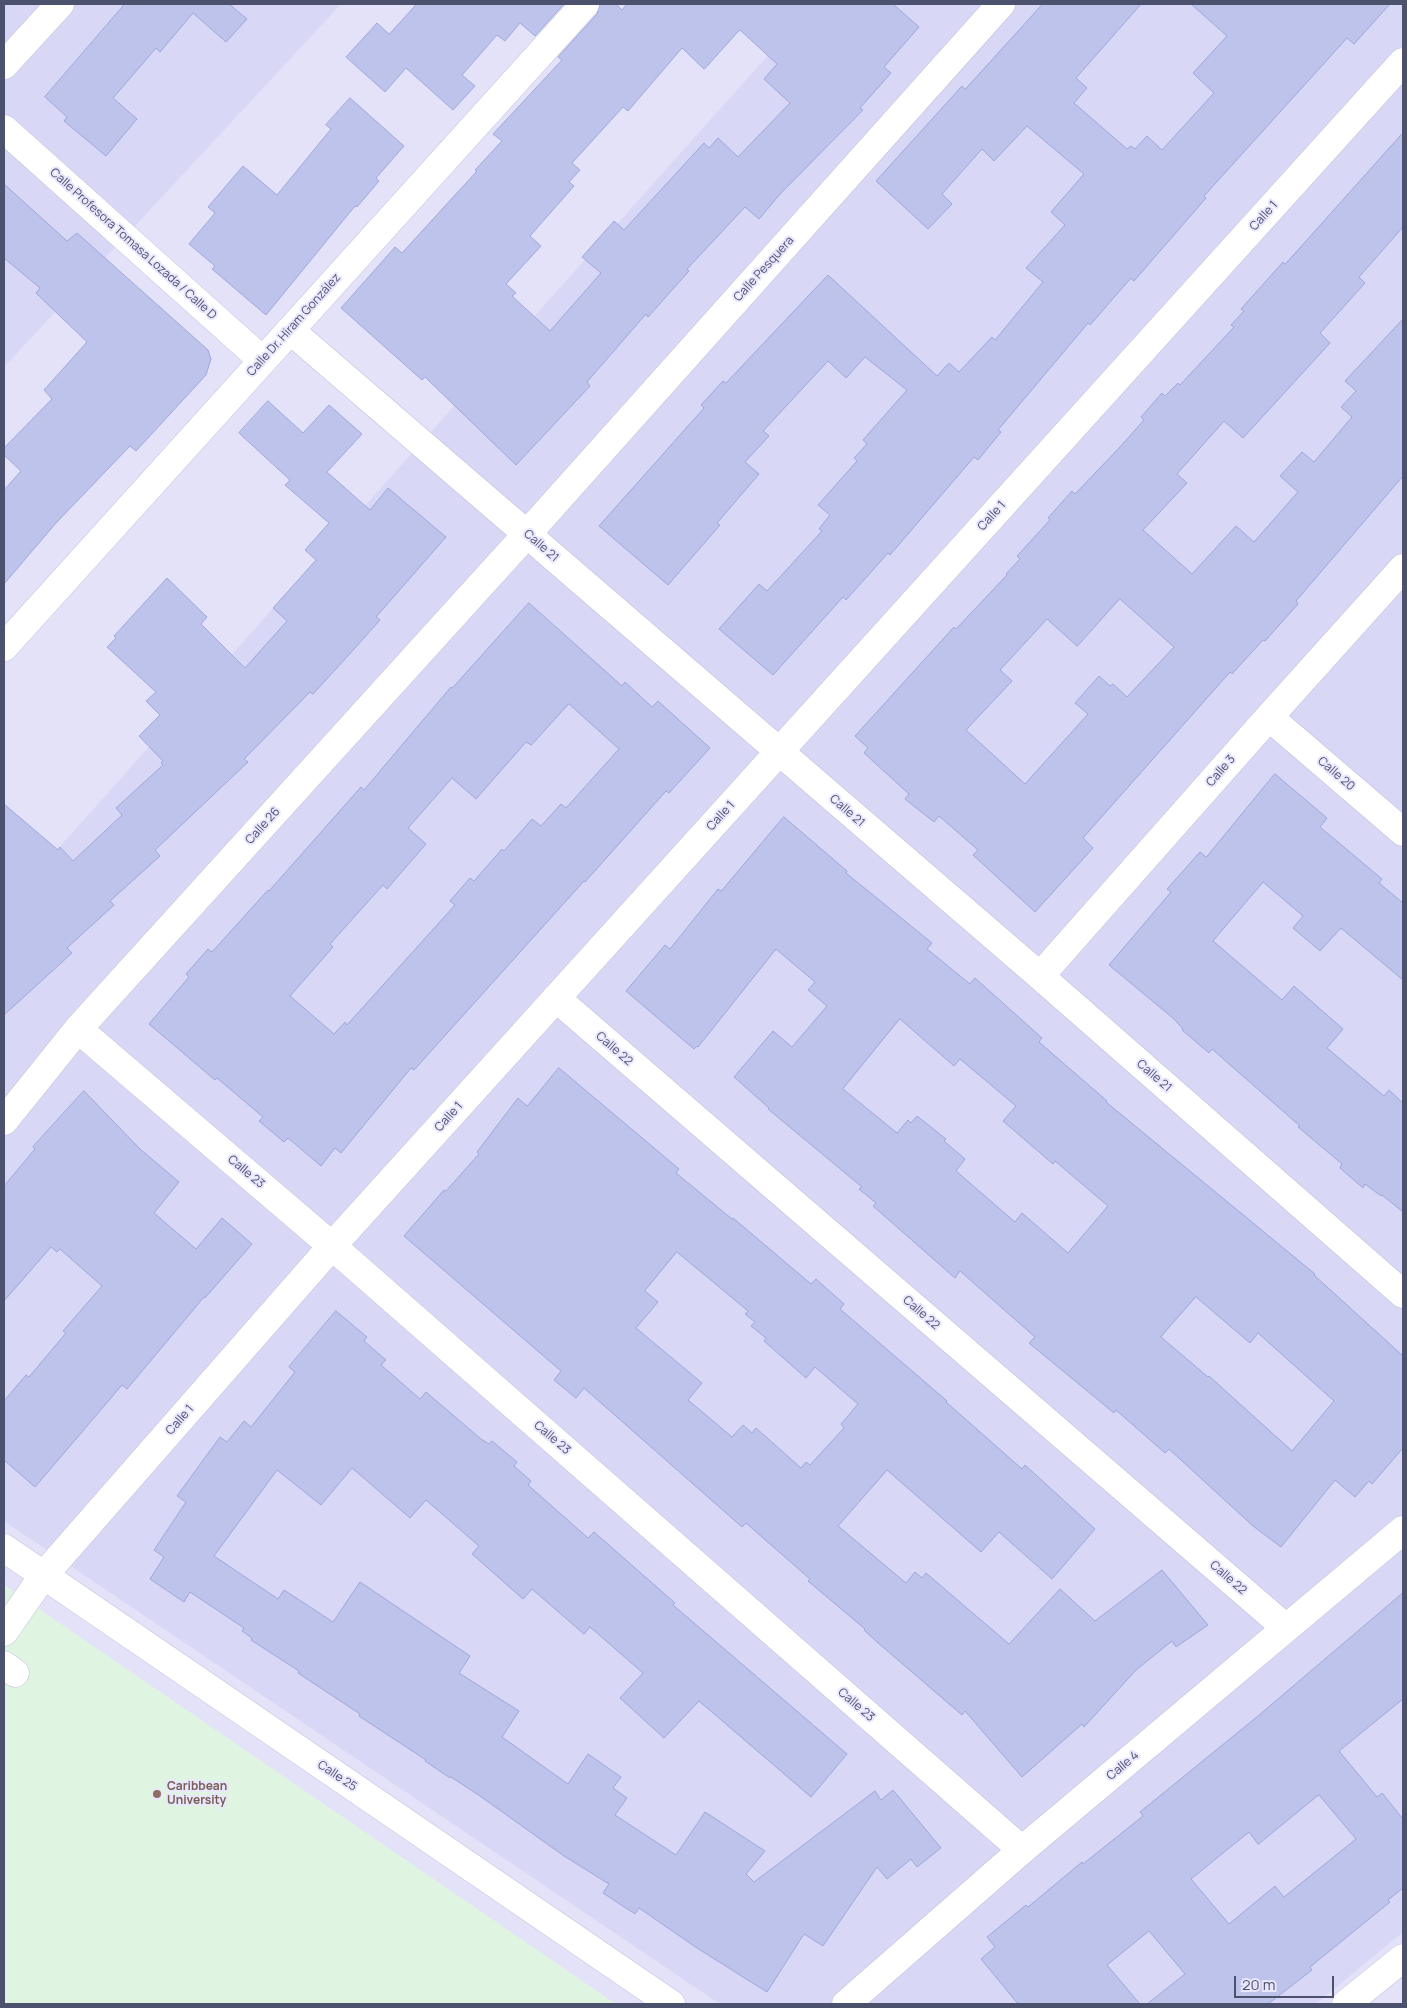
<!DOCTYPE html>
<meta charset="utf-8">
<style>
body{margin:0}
#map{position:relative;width:1407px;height:2008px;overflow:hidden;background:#e4e2f9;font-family:Manrope,sans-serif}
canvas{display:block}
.frame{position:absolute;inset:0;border:5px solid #4c516e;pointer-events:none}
.scale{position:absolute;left:1234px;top:1976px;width:100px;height:22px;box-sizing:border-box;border:2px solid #4c516e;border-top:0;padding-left:6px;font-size:15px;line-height:18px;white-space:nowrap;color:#4c516e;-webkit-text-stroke:4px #e9e7fd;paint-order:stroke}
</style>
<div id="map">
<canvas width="1407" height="2008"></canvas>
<div class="frame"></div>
<div class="scale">20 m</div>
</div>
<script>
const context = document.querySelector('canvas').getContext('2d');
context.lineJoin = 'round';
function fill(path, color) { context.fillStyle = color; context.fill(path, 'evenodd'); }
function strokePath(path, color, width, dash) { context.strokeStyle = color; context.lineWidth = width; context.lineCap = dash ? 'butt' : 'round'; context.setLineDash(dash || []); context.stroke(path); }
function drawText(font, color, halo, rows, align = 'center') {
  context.font = font + ' Manrope,sans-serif'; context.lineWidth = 4; context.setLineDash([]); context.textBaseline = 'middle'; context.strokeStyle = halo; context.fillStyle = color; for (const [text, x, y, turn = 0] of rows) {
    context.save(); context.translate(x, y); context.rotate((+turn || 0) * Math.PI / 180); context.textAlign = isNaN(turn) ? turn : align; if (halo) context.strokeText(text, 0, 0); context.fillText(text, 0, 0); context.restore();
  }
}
const residential = new Path2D(`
 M4 4H341L4 367Z
 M814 4H1403V1932L1316 2004H720L4 1521V909Z`);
const education = new Path2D(`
 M4 1585 616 2004H4Z`);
const building = new Path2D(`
 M125 4H229L247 19 226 42 193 13 160 52 156 48 113 98 137 119 106 156 64 121 67 117 45 97Z
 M417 4H564L535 36 520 23 505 41 497 35 462 75 475 86 453 110 406 68 385 92 346 57 377 23 389 34Z
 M600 4H616L622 10 627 4H893L919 27 884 67 891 73 860 108 863 110 781 193 759 219 745 207 687 269 689 271 648 317 646 314 587 382 590 386 516 465 425 377 422 380 341 308 395 247 402 253 477 171 475 170 502 141 493 134 562 60 558 57 597 14ZM740 30 777 64 764 79 790 103 738 157 718 138 709 148 704 143 624 230 614 221 582 257 601 273 550 331 512 296 516 293 506 284 541 246 530 236 574 186 569 182 580 170 572 163 623 107 628 111 682 48 704 69Z
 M1043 4H1141L1076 78 1087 88 1074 103 1127 149 1131 146 1135 149 1147 136 1162 150 1214 93 1193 73 1227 36 1191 4H1390L1354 44 1347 38 1204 196 1206 198 1134 281 1131 278 1090 325 1088 323 998 430 1001 432 978 460 974 457 890 555 888 553 846 600 843 597 773 675 719 629 759 584 767 591 822 531 819 529 830 515 818 505 857 461 854 458 867 444 863 440 907 390 865 357 846 378 828 361 763 431 769 436 745 462 759 474 717 523 720 525 668 585 599 526 704 408 701 405 723 381 726 383 828 275 937 376 949 363 959 372 992 337 995 340 1043 282 1026 268 1065 225 1051 212 1084 174 1027 126 994 161 982 149 942 194 952 204 928 229 876 181 962 86 965 89Z
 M350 98 404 146 376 178 379 181 357 207 355 206 266 315 212 269 215 266 189 244 215 213 208 207 243 166 277 195 331 129 326 125Z
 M1403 133V227L1359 277 1365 283 1320 333 1330 343 1243 438 1224 421 1177 474 1187 483 1143 530 1192 574 1236 526 1254 542 1298 492 1280 476 1302 452 1314 462 1352 417 1341 407 1356 391 1345 381 1403 319V476L1296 601 1298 604 1265 641 1263 640 1232 674 1230 672 1083 838 1093 848 1035 912 973 855 978 850 939 816 934 822 905 799 909 794 864 753 868 748 855 736 954 627 956 629 1007 575 1006 574 1020 559 1017 556 1050 520 1048 518 1072 491 1075 494 1119 448 1144 420 1141 417 1162 393 1165 396 1178 383 1180 385 1234 327 1231 325 1244 311 1241 309 1283 262 1285 264ZM1120 599 1174 647 1127 697 1113 684 1110 686 1099 676 1075 703 1088 714 1025 784 966 730 1012 681 1000 670 1047 619 1077 646Z
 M4 184 67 241 77 233 208 350 211 359 206 375 136 451 130 446 56 523 4 584V490L21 471 4 455V448L52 399 44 390 87 342 36 293 40 288 4 258Z
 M268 401 303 433 329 405 362 434 327 472 370 510 388 488 446 537 376 617 380 620 346 658 313 694 310 692 244 759 248 762 155 850 160 856 110 901 114 905 67 948 72 953 4 1015V804L58 850 60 847 73 861 122 815 116 808 163 765 161 763 163 761 139 736 160 715 146 701 156 692 107 647 116 638 114 636 167 578 207 617 201 624 245 668 287 621 273 608 316 560 305 550 329 523 285 485 290 480 239 433Z
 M529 603 622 686 625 682 652 707 658 701 710 748 669 793 666 791 585 882 584 881 414 1070 411 1068 341 1153 335 1148 321 1166 288 1138 284 1142 259 1121 263 1117 217 1078 215 1080 149 1024 189 977 186 974 208 949 212 952 268 890 269 891 361 787 364 790 451 687 452 688ZM569 704 619 749 566 808 561 804 541 826 532 819 504 851 502 849 474 881 470 878 450 901 455 905 347 1025 345 1022 334 1034 290 996 333 947 330 944 383 885 387 889 426 844 408 828 452 778 476 799 526 742 531 745Z
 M1275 774 1327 818 1320 827 1382 879 1379 883 1403 903V980L1341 928 1320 951 1293 928 1303 916 1263 882 1213 941 1282 1000 1294 986 1343 1029 1327 1048 1384 1096 1389 1090 1403 1103V1212L1382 1195 1381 1196 1365 1184 1363 1188 1340 1168 1342 1164 1298 1127 1300 1126 1212 1049 1209 1053 1182 1030 1183 1029 1174 1019 1109 965 1171 892 1167 889 1200 852 1206 857Z
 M784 817 847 871 846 873 932 943 927 949 970 984 975 978 1042 1038 1039 1042 1107 1101 1106 1102 1315 1274 1314 1275 1403 1356V1448L1372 1484 1369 1481 1355 1497 1335 1480 1281 1547 1253 1526 1169 1449 1165 1453 1116 1410 1114 1413 1029 1343 1035 1337 960 1271 955 1278 873 1206 876 1203 859 1189 862 1187 768 1109 769 1108 734 1077 773 1031 792 1047 827 1006 808 990 815 982 776 949 698 1047 697 1046 694 1049 626 991 665 945 670 949 718 889 721 891ZM900 1019 954 1066 960 1059 1016 1106 1003 1121 1053 1164 1055 1161 1108 1206 1068 1253 1022 1213 1015 1222 956 1171 965 1159 944 1141 946 1139 917 1116 911 1123 908 1120 897 1133 843 1089ZM1196 1297 1250 1343 1258 1333 1334 1401 1292 1451 1209 1376 1208 1377 1161 1337Z
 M559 1068 679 1169 676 1173 732 1219 733 1218 811 1284 816 1279 844 1304 840 1309 947 1401 946 1402 1022 1469 1025 1465 1095 1529 1052 1579 999 1532 981 1552 887 1470 838 1526 906 1583 915 1572 922 1578 926 1573 1009 1644 1060 1589 1095 1621 1162 1570 1208 1625 1176 1647 1172 1641 1136 1670 1084 1727 1082 1724 1022 1777 965 1711 962 1715 877 1642 864 1630 865 1629 808 1581 810 1579 746 1523 742 1527 584 1388 576 1398 554 1380 561 1371 404 1236 444 1190 446 1191 479 1154 477 1152 518 1098 527 1106ZM677 1252 748 1311 745 1314 755 1322 751 1326 766 1338 764 1341 806 1378 815 1367 858 1404 841 1424 844 1428 810 1465 806 1462 801 1468 756 1428 752 1433 743 1425 732 1437 688 1400 702 1383 636 1328 658 1302 645 1291Z
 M84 1091 140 1149 179 1182 154 1213 196 1249 222 1218 252 1244 205 1298 204 1297 127 1389 122 1385 35 1487 4 1460V1401L26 1375 29 1377 66 1333 63 1331 102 1286 60 1249 57 1252 51 1247 4 1301V1186L35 1149 33 1147Z
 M336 1311 367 1337 364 1341 386 1360 381 1365 420 1399 426 1392 481 1439 489 1444 492 1441 517 1462 514 1466 531 1481 528 1485 588 1538 594 1532 675 1603 673 1605 847 1754 811 1797 699 1701 664 1738 620 1698 643 1673 590 1627 584 1634 532 1589 523 1599 472 1554 479 1546 426 1500 410 1518 352 1468 321 1505 277 1470 214 1556 278 1599 284 1590 333 1622 360 1582 470 1656 459 1673 519 1711 502 1737 568 1784 588 1754 621 1777 613 1788 627 1798 615 1815 676 1855 705 1812 765 1851 746 1874 754 1882 875 1791 881 1800 893 1790 941 1848 917 1867 911 1859 887 1879 877 1867 823 1946 804 1934 767 1992 697 1948 639 1908 635 1914 603 1893 609 1884 564 1856 480 1796 451 1777 450 1778 425 1761 426 1760 359 1716 360 1714 298 1673 299 1671 251 1640 252 1638 242 1631 244 1628 190 1592 184 1602 150 1579 164 1557 154 1550 186 1502 177 1496 220 1437 227 1442 244 1421 251 1427 295 1372 289 1367Z
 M1403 1593V1699L1339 1751 1377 1797 1382 1793 1403 1819V1888L1388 1900 1390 1902 1310 1967 1312 1970 1268 2004H1147L1185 1974 1149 1931 1107 1965 1140 2004H1018L981 1959 995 1947 987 1937 1026 1905 1028 1907 1082 1862 1083 1864 1143 1816 1140 1812 1258 1716ZM1319 1795 1356 1839 1284 1897 1275 1886 1229 1924 1191 1879 1249 1832 1258 1844Z`);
const minor = new Path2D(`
 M4 65 60 4
 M4 129 262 360
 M290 330 1040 976 1403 1294
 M4 647 585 4
 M1269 717 1403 832
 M1040 976 1269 717 1403 568
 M556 998 1286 1628
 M78 1029 332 1246 1022 1850
 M4 1121 78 1029 527 534 1001 4
 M4 1548 671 2004
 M4 1632 43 1576 332 1246 1403 62
 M4 1665 15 1673
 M846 2004 1022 1850 1403 1530
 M1346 2004 1403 1958`);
const markers = [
 [157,1794,5,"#8d6e63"]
];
const streetNames = [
 ["Calle 1",1264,216,-48],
 ["Calle Profesora Tomasa Lozada / Calle D",133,244,42],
 ["Calle Pesquera",764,269,-48],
 ["Calle Dr. Hiram González",294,325,-48],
 ["Calle 1",992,516,-48],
 ["Calle 21",541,546,41],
 ["Calle 3",1221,771,-49],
 ["Calle 20",1336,774,41],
 ["Calle 21",847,811,41],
 ["Calle 1",721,816,-48],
 ["Calle 26",263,826,-48],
 ["Calle 22",614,1049,41],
 ["Calle 21",1154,1076,41],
 ["Calle 1",449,1117,-48],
 ["Calle 23",246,1172,40],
 ["Calle 22",921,1313,41],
 ["Calle 1",180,1420,-49],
 ["Calle 23",552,1438,41],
 ["Calle 22",1228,1578,41],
 ["Calle 23",856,1705,41],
 ["Calle 4",1123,1766,-40],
 ["Calle 25",337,1776,34]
];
const educationNames = [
 ["Caribbean",167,1787],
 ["University",167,1801]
];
fill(residential, '#d8d7f5');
fill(education, '#dff5e1');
fill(building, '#bdc3eb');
strokePath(building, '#9fa8dc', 1);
strokePath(minor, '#bfc1dc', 29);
strokePath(minor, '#fff', 28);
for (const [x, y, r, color] of markers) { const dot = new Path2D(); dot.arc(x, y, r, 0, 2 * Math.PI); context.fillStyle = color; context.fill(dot); strokePath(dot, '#e9e7fd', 2); }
drawText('12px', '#4c516e', '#e9e7fd', streetNames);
drawText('bold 12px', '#785e54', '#e9e7fd', educationNames, 'left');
</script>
